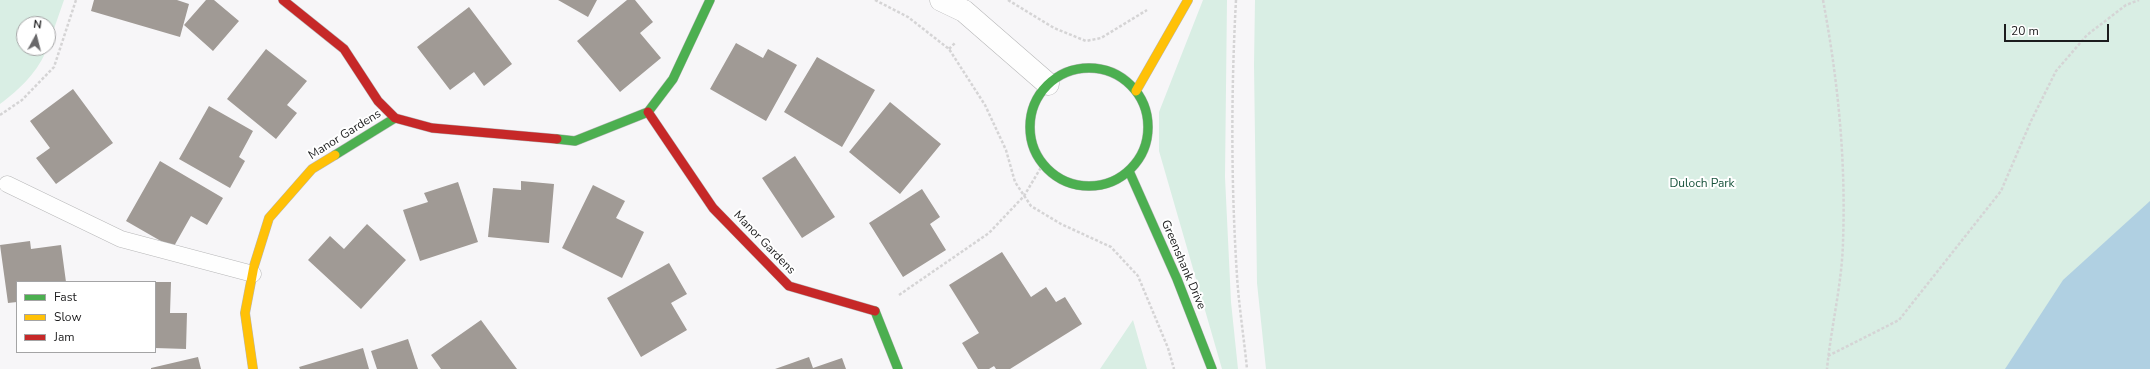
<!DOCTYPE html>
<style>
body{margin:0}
#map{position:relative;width:2150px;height:369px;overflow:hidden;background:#f7f6f8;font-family:"Nunito Sans",sans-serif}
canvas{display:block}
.legend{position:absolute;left:16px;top:281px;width:140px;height:72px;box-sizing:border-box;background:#fff;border:1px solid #a4a4a5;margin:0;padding:5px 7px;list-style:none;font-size:12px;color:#1c1c1d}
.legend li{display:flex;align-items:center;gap:8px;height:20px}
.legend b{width:20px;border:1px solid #a4a4a5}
.north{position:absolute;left:16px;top:16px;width:40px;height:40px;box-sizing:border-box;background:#fff;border:1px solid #a4a4a5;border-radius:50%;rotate:7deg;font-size:11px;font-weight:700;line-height:16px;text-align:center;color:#1c1c1d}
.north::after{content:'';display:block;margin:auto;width:14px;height:18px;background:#69686a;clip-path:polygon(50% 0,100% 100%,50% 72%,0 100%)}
.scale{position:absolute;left:2004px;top:24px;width:105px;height:18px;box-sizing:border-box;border:2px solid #1c1c1d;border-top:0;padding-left:5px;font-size:12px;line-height:14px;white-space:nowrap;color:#1c1c1d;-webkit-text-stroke:3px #fff;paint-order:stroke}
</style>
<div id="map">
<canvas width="2150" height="369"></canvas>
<ul class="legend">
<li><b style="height:5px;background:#4caf50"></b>Fast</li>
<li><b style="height:5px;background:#ffc107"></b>Slow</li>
<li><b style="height:5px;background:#c62828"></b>Jam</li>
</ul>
<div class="north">N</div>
<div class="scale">20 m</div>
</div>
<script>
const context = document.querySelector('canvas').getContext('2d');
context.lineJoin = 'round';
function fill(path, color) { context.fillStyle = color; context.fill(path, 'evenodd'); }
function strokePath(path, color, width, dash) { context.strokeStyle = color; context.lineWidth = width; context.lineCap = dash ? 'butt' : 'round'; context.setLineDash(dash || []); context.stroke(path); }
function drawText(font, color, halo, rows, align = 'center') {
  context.font = font + ' "Nunito Sans",sans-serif'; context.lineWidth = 4; context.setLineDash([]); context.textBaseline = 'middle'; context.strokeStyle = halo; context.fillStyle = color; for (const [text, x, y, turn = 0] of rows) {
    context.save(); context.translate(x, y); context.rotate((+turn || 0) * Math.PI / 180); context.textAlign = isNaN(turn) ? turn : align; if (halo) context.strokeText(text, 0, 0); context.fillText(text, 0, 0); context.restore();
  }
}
const green = new Path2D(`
 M0 0H64L48 46V24H24V48H47C39 71 20 89 0 104Z
 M1203 0H1227L1225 177 1231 302 1238 369H1222L1159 151V112Z
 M1255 0H2150V369H1266L1257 283 1254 65Z
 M1133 320 1147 369H1100Z`);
const water = new Path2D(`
 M2150 201V369H2005L2063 280Z`);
const building = new Path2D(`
 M94 0H177L189 4 180 37 91 11Z
 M206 0H214L239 21 213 51 184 25Z
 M558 0H597L588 17Z
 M627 0H635L653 22 640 33 661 58 620 92 577 41Z
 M469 7 512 64 484 86 474 72 450 90 417 47Z
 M736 43 763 58 768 49 797 65 766 121 710 89Z
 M266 49 307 81 287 105 297 113 276 139 227 99Z
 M817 57 875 90 842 147 784 112Z
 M73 89 113 143 56 184 36 158 50 148 30 121Z
 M890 102 941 144 900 194 849 152Z
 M209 106 253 131 239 157 245 161 230 188 179 159Z
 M795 156 835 217 802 238 762 178Z
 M160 161 223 198 207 225 191 216 173 248 126 221Z
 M521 181 554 184 549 243 488 237 493 188 521 190Z
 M458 182 478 242 420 261 403 210 428 202 424 193Z
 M593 185 625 201 616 218 644 232 622 278 562 248Z
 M922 189 940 217 930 224 946 250 903 277 869 223Z
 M367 224 406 260 361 309 308 260 330 236 344 249Z
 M30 241 31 249 61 245 66 282H17V302L8 303 0 245Z
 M1002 252 1031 297 1046 287 1056 302 1065 297 1082 324 1010 369H996L994 366 989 369H978L962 343 979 333 949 285Z
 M669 263 687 294 671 303 687 330 641 357 607 298Z
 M155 282H171L170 313H187L186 349 155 348Z
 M481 320 517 369H441L431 355Z
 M408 339 418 369H377L371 351Z
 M363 348 369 369H300L299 367Z
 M198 357 201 369H151V368Z
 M809 357 813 368 842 358 846 369H775Z`);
const path = new Path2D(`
 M875 0 908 17 949 49 985 105 1006 150 1015 182 1031 206 1061 224 1111 247 1138 276 1168 348 1174 369
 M1008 0 1054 28 1086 41 1101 38 1147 10
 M1236 0C1231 92 1231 184 1237 276 1239 307 1244 338 1247 369
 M1823 0C1838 80 1846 160 1843 242 1842 284 1831 327 1827 369
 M949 49 956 42
 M0 115 22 100 54 67 76 0
 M899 295 989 233 1024 196 1043 164
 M1828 356 1899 320 2001 191 2031 121 2056 71 2087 35 2126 5 2139 0`);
const lane = new Path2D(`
 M7 184 121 239 253 274`);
const street = new Path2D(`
 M941 0 964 11 1048 84`);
const fast = new Path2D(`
 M1030 127a59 59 0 1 1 118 0a59 59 0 1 1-118 0Z
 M557 139 575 141 648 112 673 79 710 0
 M335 155 395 118
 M1129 171 1177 279 1212 369
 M875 311 898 369`);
const slow = new Path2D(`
 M1136 91 1188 0
 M253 369 245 313 254 266 269 218 312 169 335 155`);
const jam = new Path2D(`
 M283 0 344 49 378 101 395 118 432 128 557 139
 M648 112 713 208 789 286 875 311`);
const streetNames = [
 ["Manor Gardens",345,135,-32],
 ["Manor Gardens",764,243,46],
 ["Greenshank Drive",1183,265,67]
];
const parkNames = [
 ["Duloch Park",1702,184]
];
fill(green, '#d9eee4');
fill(water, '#b0d0e2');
fill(building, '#a09a95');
strokePath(lane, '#b7b7b8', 17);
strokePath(street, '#b7b7b8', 23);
strokePath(fast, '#b7b7b8', 10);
strokePath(slow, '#b7b7b8', 10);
strokePath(jam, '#b7b7b8', 10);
strokePath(path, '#d5d4d5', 2.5, [3, 2]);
strokePath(lane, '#fefefe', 16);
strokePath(street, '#fefefe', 22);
strokePath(fast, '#4caf50', 9);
strokePath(slow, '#ffc107', 9);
strokePath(jam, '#c62828', 9);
drawText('12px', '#1c1c1d', '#fff', streetNames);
drawText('12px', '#18533c', '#fff', parkNames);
</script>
